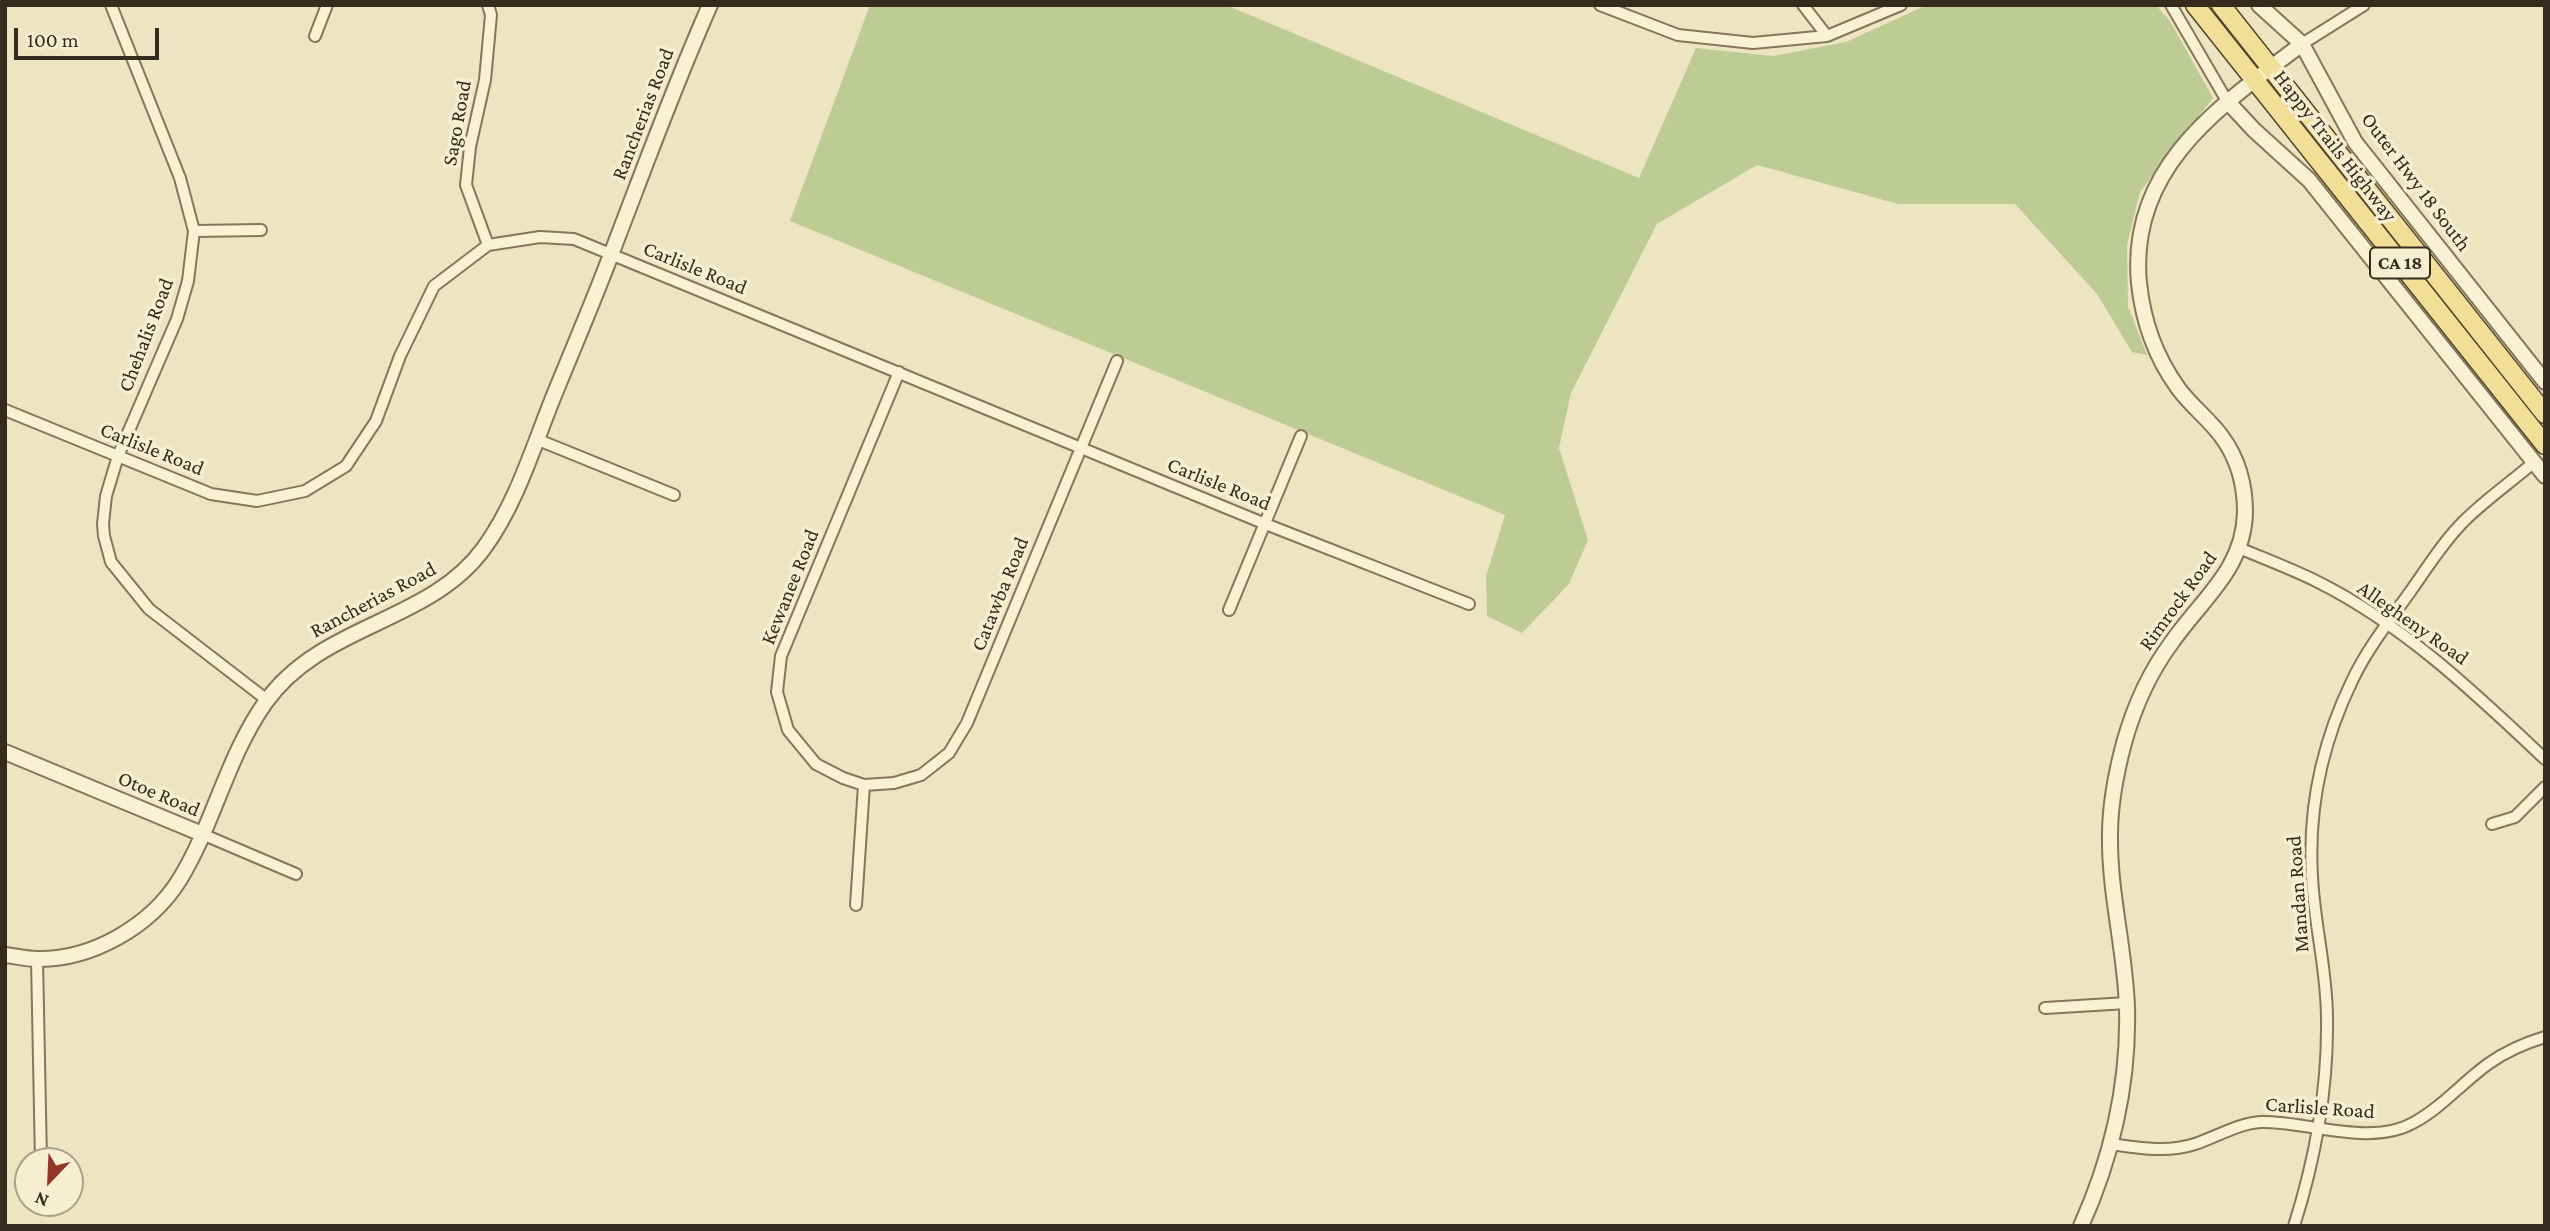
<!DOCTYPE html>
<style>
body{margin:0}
#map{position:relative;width:2550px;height:1231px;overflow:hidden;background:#ede5c1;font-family:"Crimson Pro",serif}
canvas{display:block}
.frame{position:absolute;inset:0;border:7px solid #362c1d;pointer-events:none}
.north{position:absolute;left:14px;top:1147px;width:70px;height:70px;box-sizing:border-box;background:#f5eed0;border:2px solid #a9a088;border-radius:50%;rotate:203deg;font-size:19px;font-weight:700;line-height:28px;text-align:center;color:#362c1d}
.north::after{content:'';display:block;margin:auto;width:24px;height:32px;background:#953429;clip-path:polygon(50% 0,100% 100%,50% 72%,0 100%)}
.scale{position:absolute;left:14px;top:28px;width:145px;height:32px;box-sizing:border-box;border:4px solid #362c1d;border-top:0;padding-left:9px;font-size:21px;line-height:24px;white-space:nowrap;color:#362c1d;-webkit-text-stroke:5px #f5eed0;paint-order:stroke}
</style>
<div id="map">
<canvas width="2550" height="1231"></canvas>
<div class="frame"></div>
<div class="north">N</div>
<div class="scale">100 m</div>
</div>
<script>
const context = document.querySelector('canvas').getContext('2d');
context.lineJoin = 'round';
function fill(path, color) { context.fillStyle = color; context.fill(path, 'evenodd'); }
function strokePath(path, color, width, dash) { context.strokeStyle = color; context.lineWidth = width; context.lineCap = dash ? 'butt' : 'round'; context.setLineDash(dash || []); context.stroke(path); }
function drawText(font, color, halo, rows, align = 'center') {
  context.font = font + ' "Crimson Pro",serif'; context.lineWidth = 7; context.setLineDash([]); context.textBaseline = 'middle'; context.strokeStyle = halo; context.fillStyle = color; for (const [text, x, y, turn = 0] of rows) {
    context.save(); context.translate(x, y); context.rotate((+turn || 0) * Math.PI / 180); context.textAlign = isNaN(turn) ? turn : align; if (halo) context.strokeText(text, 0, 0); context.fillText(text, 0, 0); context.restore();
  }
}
const green = new Path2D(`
 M870 5H1226L1639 178 1696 48 1773 56 1846 42 1927 5H2156L2170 21 2213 98 2140 192 2127 245 2128 306 2147 355 2132 352 2097 294 2015 204H1898L1757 165 1657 224 1571 393 1559 448 1588 540 1569 584 1522 633 1487 616 1486 576 1505 515 790 221Z`);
const minor = new Path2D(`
 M111 5 180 178 194 231 188 281 177 319 118 456 106 496 103 524 104 536 111 562 149 609 267 700
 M1600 5 1678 35 1753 43 1827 36 1901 5
 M1803 5 1827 36
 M2171 5 2227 101
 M315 36 327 5
 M2302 44 2364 5
 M194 231 261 230
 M488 245 466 185 470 147 485 80 491 15 488 5
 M899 372 781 656 777 692 788 730 816 764 843 778 864 785 894 783 921 775 949 753 967 723 1117 361
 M5 410 211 494 257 501 305 491 346 466 376 421 400 356 434 286 488 245 540 237 574 239 1263 523 1469 604
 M536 439 674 495
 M2239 548C2265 559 2292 569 2318 582 2404 625 2475 693 2545 759
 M1229 610 1301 436
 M2492 824 2515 817 2545 787
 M202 834 296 874
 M856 905 864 785
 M37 959 41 1161
 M2045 1008 2127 1003
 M2111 1144C2139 1148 2168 1153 2195 1144 2216 1137 2239 1123 2261 1122 2307 1121 2370 1147 2413 1123 2441 1108 2462 1083 2488 1064 2505 1052 2525 1043 2545 1037
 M2294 1226C2315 1160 2328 1087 2327 1018 2327 970 2314 923 2312 876 2308 808 2323 741 2352 681 2367 649 2390 620 2410 592 2427 568 2443 542 2464 521 2485 500 2511 482 2533 463`);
const tertiary = new Path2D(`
 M2259 5 2302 44 2355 142 2545 382
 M2227 101 2254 130 2309 180 2545 476
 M5 752 202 834
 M5 955C15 956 26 959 37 959 92 960 151 926 180 879 214 823 227 757 265 703 321 623 429 624 484 548 517 503 534 444 555 393 574 346 594 300 612 252 644 169 674 86 710 5
 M2081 1226C2112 1157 2129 1082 2127 1007 2125 949 2109 892 2110 835 2110 804 2116 773 2124 743 2134 707 2149 673 2172 642 2202 599 2244 569 2245 512 2245 486 2238 459 2222 437 2209 419 2191 406 2178 388 2155 356 2143 322 2139 283 2128 167 2220 106 2302 44`);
const primary = new Path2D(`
 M2195 5 2545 445
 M2221 5 2545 414`);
const shields = [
 [2400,263,60]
];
const shieldNames = [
 ["CA 18",2400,263]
];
const streetNames = [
 ["Rancherias Road",643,114,-69],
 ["Sago Road",457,123,-80],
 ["Happy Trails Highway",2335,146,52],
 ["Outer Hwy 18 South",2416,182,53],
 ["Carlisle Road",695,268,22],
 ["Chehalis Road",146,335,-69],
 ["Carlisle Road",152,449,22],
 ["Carlisle Road",1219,484,22],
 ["Kewanee Road",790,587,-68],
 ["Catawba Road",1000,594,-68],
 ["Rancherias Road",373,600,-28],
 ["Rimrock Road",2178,601,-54],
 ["Allegheny Road",2413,623,35],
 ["Otoe Road",159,794,23],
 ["Mandan Road",2298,894,-94],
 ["Carlisle Road",2320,1108,4]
];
fill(green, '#bfcb95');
strokePath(minor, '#877659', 14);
strokePath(tertiary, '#877659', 18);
strokePath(primary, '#54432d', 21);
strokePath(minor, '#f8f1d4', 10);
strokePath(tertiary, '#f8f1d4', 14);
strokePath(primary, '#f1df98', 18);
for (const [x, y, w] of shields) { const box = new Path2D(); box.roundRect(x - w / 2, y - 15.5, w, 31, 5); context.fillStyle = '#f5eed0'; context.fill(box); strokePath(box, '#362c1d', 2); }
drawText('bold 19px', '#362c1d', null, shieldNames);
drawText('21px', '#362c1d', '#f5eed0', streetNames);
</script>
